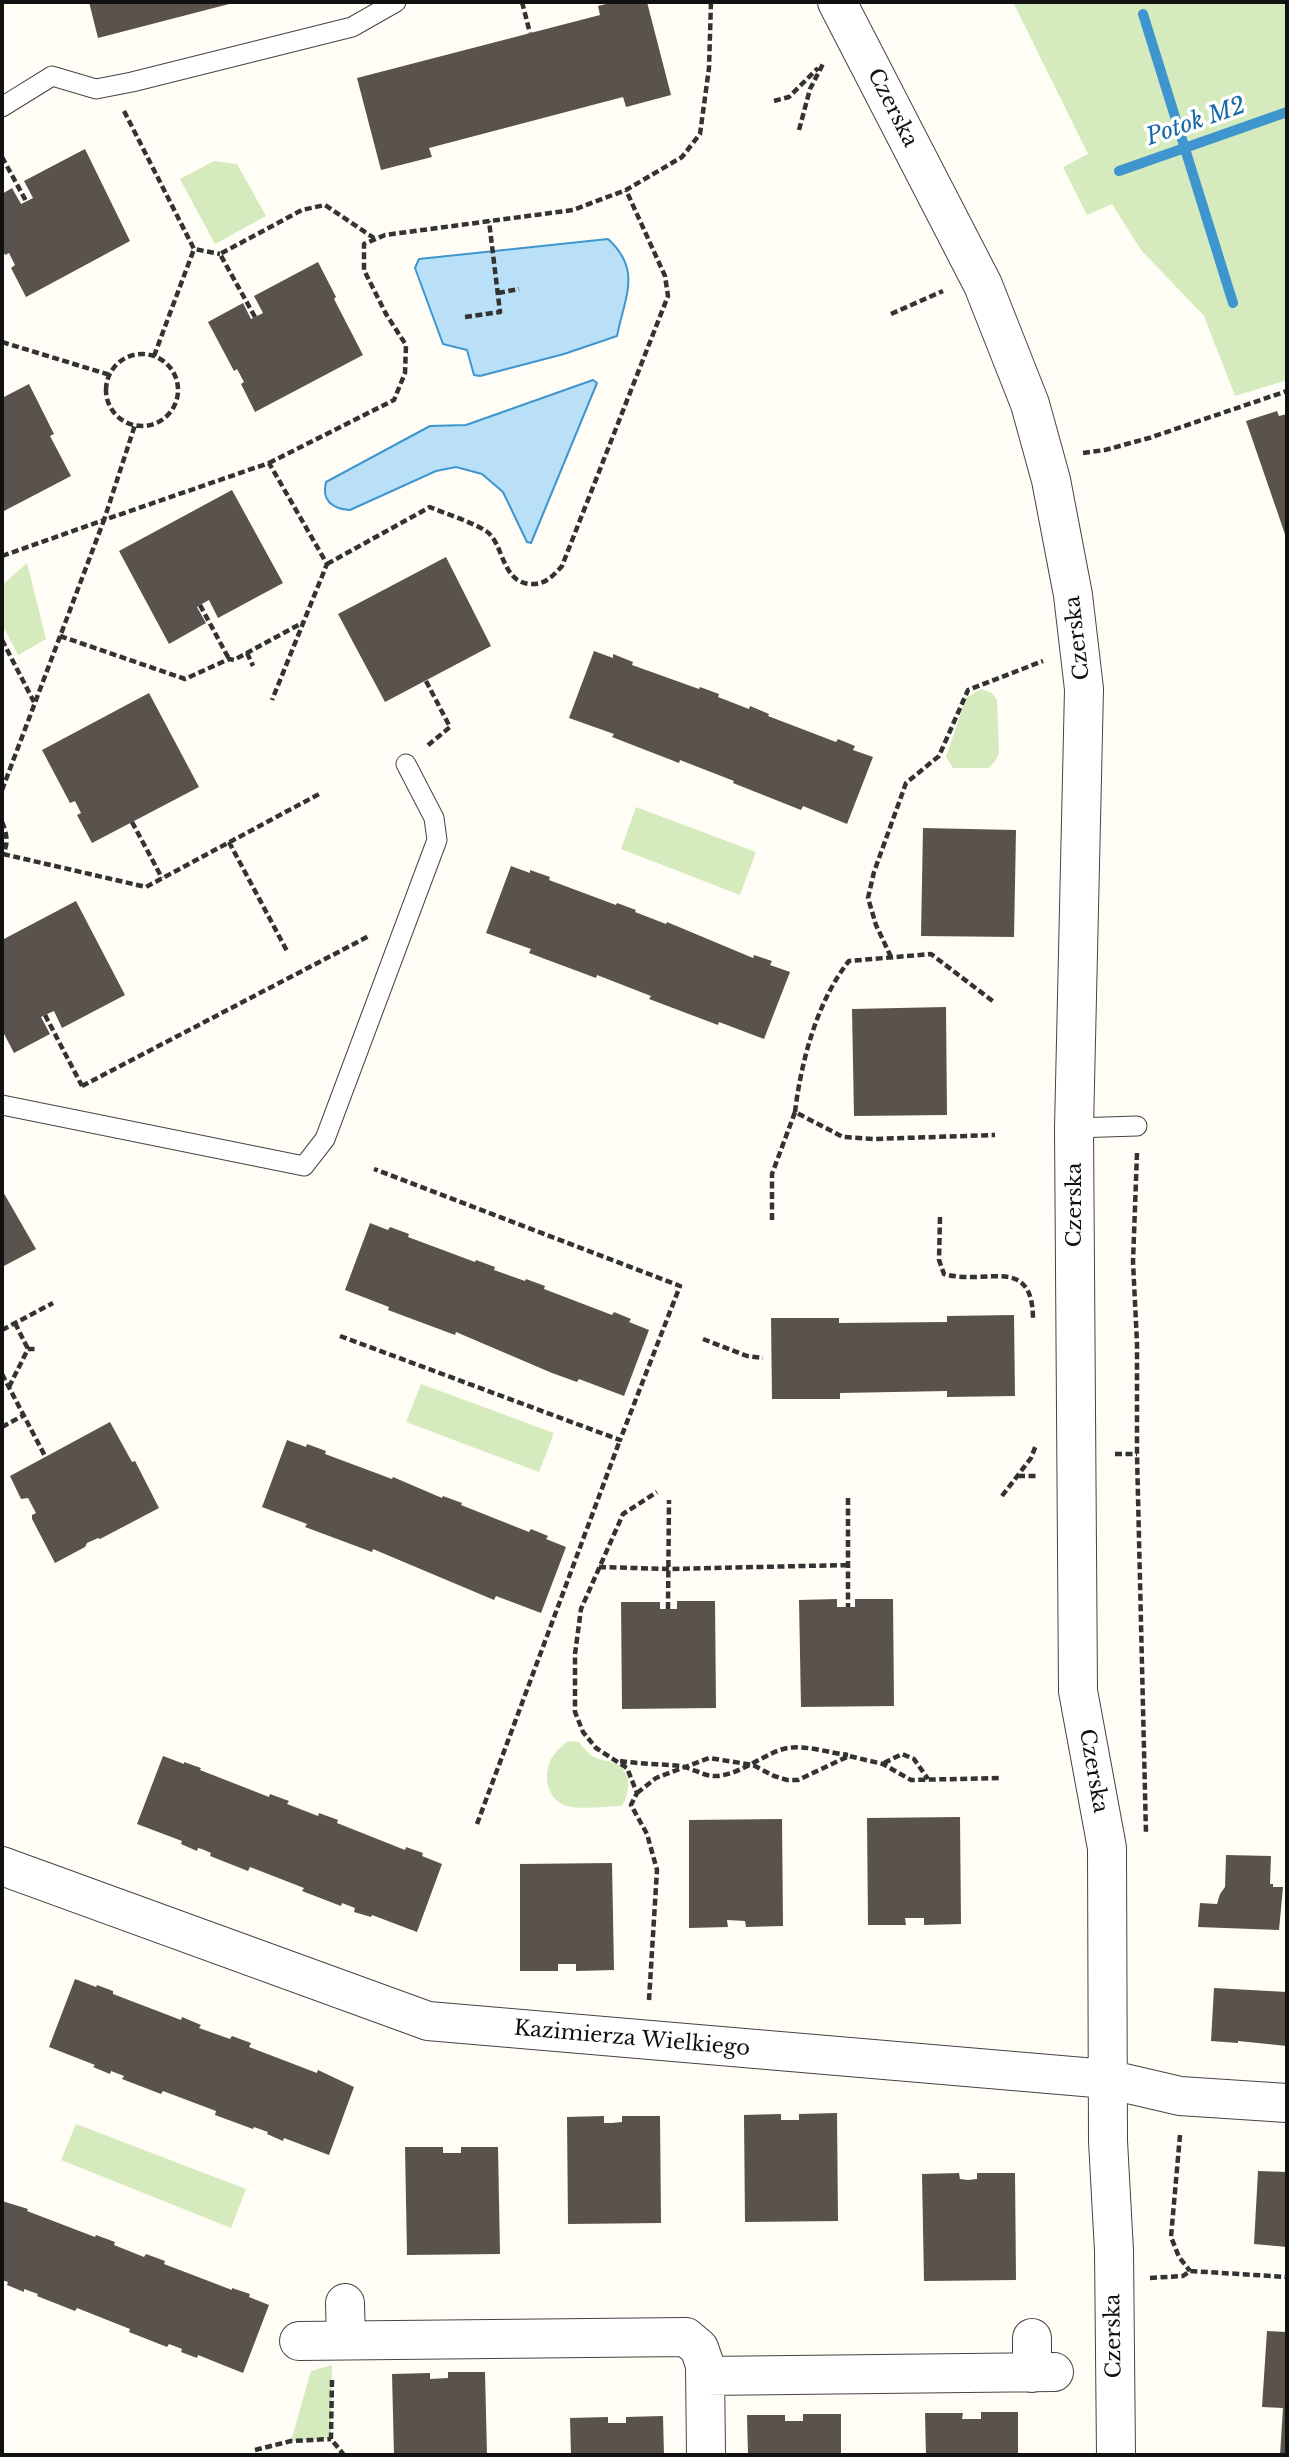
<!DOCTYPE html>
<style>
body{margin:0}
#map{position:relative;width:1289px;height:2457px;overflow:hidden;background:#fffdf5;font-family:"Libre Baskerville",serif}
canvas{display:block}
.frame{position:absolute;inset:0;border:4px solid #111;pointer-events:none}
</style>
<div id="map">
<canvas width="1289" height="2457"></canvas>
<div class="frame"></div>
</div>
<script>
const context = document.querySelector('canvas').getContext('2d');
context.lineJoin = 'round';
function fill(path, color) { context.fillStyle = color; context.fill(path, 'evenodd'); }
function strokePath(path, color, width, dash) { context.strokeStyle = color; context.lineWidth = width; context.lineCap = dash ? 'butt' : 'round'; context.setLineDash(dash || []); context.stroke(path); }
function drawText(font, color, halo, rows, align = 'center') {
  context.font = font + ' "Libre Baskerville",serif'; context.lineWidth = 7; context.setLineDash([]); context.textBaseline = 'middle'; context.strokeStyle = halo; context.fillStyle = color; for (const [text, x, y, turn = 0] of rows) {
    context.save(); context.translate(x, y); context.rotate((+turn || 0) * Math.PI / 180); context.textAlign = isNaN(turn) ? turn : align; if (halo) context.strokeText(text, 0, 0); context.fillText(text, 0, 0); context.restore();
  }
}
const green = new Path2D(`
 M1013 2H1287V380L1235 396 1204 316 1141 250 1112 204 1087 215 1063 167 1088 154Z
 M214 161 237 164 266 216 215 244 180 179Z
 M27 563 46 639 18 655 2 624V585Z
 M981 689 992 693 997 700 999 753 996 760 989 768H953L946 757 966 698Z
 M636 807 756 852 740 895 621 849Z
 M421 1384 554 1433 539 1472 406 1422Z
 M568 1741 579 1742C582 1746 586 1751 591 1755 599 1761 610 1760 618 1765 633 1775 629 1793 622 1806 607 1806 580 1810 567 1806 546 1800 542 1773 553 1756 557 1750 562 1746 568 1741Z
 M76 2124 246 2189 231 2228 61 2160Z
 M332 2365 331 2439 291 2441 311 2371Z`);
const water = new Path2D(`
 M608 239C642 270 625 296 617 336L564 354 480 376 474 375 467 350 443 344 415 268 419 259Z
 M593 380 597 383 531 543 527 542 503 492 482 474 456 467 436 471 350 510C333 509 321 501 326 482L430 426 466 425Z`);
const stream = new Path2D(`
 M1143 14 1233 303
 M1119 171 1287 112`);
const building = new Path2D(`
 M89 2H233V3L98 38Z
 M614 2H647L671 95 626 107 623 97 429 148 432 157 381 170 357 78 600 15 598 6Z
 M85 149 130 241 26 297 11 268 15 265 9 253 5 255 2 250V194L12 188 21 204 33 198 24 181Z
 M318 262 336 297 334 299 363 355 255 412 241 384 244 382 237 369 234 371 208 322 243 303 251 319 263 313 254 296Z
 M29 384 54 434 50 436 71 476 2 512V398Z
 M1277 411 1279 416 1287 414V540L1246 421Z
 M232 490 283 583 218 618 209 600 200 605 197 607 206 623 169 644 119 551Z
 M446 557 491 646 385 702 338 614Z
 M594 651 613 658V654L633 662 632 665 699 689 700 687 719 694 718 697 749 709 750 706 769 714 768 716 836 742 838 739 855 746 853 750 873 757 847 824 803 806 801 810 733 783 734 781 680 760 679 763 612 737 614 734 569 718Z
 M149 693 199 787 92 843 77 815 81 813 75 801 70 803 42 750Z
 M923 828 1016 830 1014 937 921 936Z
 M511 866 530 873V870L550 877 549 880 616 905 617 903 636 910 635 912 666 924 667 922 753 958 754 955 772 961 770 965 790 972 764 1039 719 1022 718 1025 649 999 651 996 597 975 596 978 529 953 531 949 486 933Z
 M76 901 125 995 62 1028 54 1011 45 1015 41 1017 50 1034 14 1053 2 1030V940Z
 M946 1007 947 1115 854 1116 852 1009Z
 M2 1190 36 1249 2 1267Z
 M370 1223 388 1230 390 1227 409 1234 408 1237 475 1262 476 1260 495 1267 494 1270 525 1281 526 1279 545 1286 544 1289 612 1315 614 1312 631 1319 629 1322 649 1330 624 1396 579 1379 577 1382 552 1373 456 1332 455 1335 388 1310 389 1307 345 1290Z
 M1014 1315 1015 1396 947 1397V1391L840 1393V1399H772L771 1318H839V1323L947 1322V1316Z
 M110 1422 132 1462 135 1461 159 1508 100 1539 98 1538 87 1543 85 1547 55 1563 32 1519V1515L36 1513 28 1498 21 1499 10 1476Z
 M287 1440 306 1447 307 1444 326 1451 325 1454 392 1479 393 1477 442 1498 443 1496 462 1503 461 1505 529 1532 531 1529 548 1536 546 1539 566 1547 541 1613 496 1596 494 1600 373 1549 372 1552 305 1527 307 1524 262 1507Z
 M837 1599V1607H855V1599H893L894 1706 801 1707 799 1600Z
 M677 1601H715L716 1708 622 1709 621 1602H660V1609H677Z
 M163 1756 184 1764V1762L201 1768 200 1770 269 1797 270 1794 289 1801 287 1804 318 1816 319 1813 338 1820 337 1823 405 1850 406 1847 423 1853 422 1856 442 1864 417 1932 372 1915 371 1917 354 1912 355 1908 342 1903 341 1906 302 1891 304 1888 250 1867 248 1871 210 1856 211 1853 202 1849 198 1848 197 1851 181 1844 182 1841 137 1824Z
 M960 1817 961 1924 924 1925V1918H905L906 1925H868L867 1818Z
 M782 1819 783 1926 746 1927 745 1921 727 1920 728 1927 689 1928V1820Z
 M1226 1855 1271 1856 1270 1884H1273V1887H1283L1279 1930 1198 1927 1200 1903 1217 1904 1220 1894 1225 1887Z
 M612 1863 614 1970 576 1971V1964H558V1971H520V1864Z
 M75 1979 96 1987 97 1985 113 1991V1994L181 2020 182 2017 201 2025 199 2028 230 2039 232 2036 251 2043 249 2047 317 2073 318 2070 354 2087 329 2155 284 2138 283 2141 267 2134 268 2132 254 2127 253 2129 215 2115 216 2111 163 2091 161 2094 122 2079 124 2076 111 2071 110 2074 93 2067 95 2065 49 2047Z
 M1214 1988 1287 1992V2046L1238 2041V2043L1211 2041Z
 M837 2113 838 2221 745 2222 744 2115 781 2114V2120H799V2114Z
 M604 2116V2123H612L622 2122V2116H660L661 2223 568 2224 567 2117Z
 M405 2147H443V2153H461V2147H498L500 2254 407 2255Z
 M1258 2171 1287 2172V2247L1254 2244Z
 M959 2173 960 2179 968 2180 977 2179V2173H1015L1016 2280 924 2281 922 2174Z
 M2 2201 28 2209 27 2211 95 2237 96 2235 115 2242 114 2245 144 2257 146 2254 165 2261 164 2264 232 2290V2288L250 2294 249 2297 269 2305 243 2373 198 2355 197 2358 181 2352 182 2349 169 2344 167 2347 129 2332 130 2329 77 2308 75 2311 37 2296 38 2294 24 2289V2292L7 2285 8 2282 2 2280Z
 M1267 2331 1287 2332V2455H1280L1283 2408 1262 2407Z
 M448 2372H485L487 2455H394L392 2374 430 2373V2379L448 2378Z
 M981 2412H1018V2455H926L925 2413H963L962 2419H981Z
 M803 2414H841V2455H748L747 2415H785V2421H803Z
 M663 2416 664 2455H571L570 2418 608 2417V2423H626V2417Z`);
const path = new Path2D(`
 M522 2 530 33
 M774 101 789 97 818 68
 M124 111 194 249 220 254
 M799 130 810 89 824 62
 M2 157 26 201
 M498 293 519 289
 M891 314 943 291
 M255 317 220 254 302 210 325 205 374 238
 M465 317 500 312 489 221
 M2 342 110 375
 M106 390a36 36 0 1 1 72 0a36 36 0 1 1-72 0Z
 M154 356 194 249
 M1083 453 1105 450 1149 438 1287 391
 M269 463 394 400 405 373 406 345 386 314 364 270V244L385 235 573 210 626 190 682 157 700 134 709 68 711 2
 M2 556 104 520 135 425
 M327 564 430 507C448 515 470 521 486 531 504 543 501 582 530 584 545 585 553 576 562 566L668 296 665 276 626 190
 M200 605 229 659
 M60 636 185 679 229 659 234 660 302 623
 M2 640 34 702
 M247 653 253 666
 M426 681 450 727 426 747
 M2 790 104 520 269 463 327 564 272 700
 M2 822C7 833 9 845 2 855
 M132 822 162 878
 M229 842 288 953
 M3 854 146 887 321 793
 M891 957 876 925 868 898 874 872 906 783 939 756 968 690 1043 661
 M45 1015 82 1086
 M82 1086 369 936
 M795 1112C801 1062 817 1001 849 961L931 954 994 1002
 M1137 1153 1133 1262 1137 1343V1454L1146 1834
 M940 1217 939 1260 944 1274C986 1286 1032 1254 1033 1318
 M772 1220V1174L795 1112 843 1137 873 1139 995 1135
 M15 1323 28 1349
 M2 1330 53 1303
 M340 1336 620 1440 680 1286 374 1169
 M703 1339 747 1356 763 1358
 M2 1374 45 1456
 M9 1387 28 1349H35
 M2 1427 24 1415
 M1115 1454H1137
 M1018 1476H1038
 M1002 1496 1031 1458 1036 1445
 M848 1498V1607
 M599 1567 668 1569 848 1565
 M668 1609 669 1500
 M620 1761C640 1764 660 1764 680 1766 693 1768 704 1777 717 1776 743 1774 767 1751 788 1748 806 1745 830 1753 848 1755
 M884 1763 902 1754 914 1759 928 1779
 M637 1793 656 1778 709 1758 753 1765 774 1776 787 1780H798L849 1756 883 1764 911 1780 1001 1778
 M477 1824 620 1440
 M649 2000 657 1870 647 1834 631 1805 637 1793 627 1768 596 1748 583 1732 575 1712V1654L581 1609 623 1514 657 1492
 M1180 2135 1171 2237 1179 2257 1190 2271
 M1150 2278 1183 2276 1190 2271 1287 2277
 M332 2380 331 2439 344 2455
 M255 2450 291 2441 331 2439`);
const lane = new Path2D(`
 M2 107 52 76 96 89 132 82 352 27 396 2
 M2 1105 304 1166 325 1139 437 840 434 818 406 764
 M1074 1128 1137 1126`);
const street = new Path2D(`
 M837 2 983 285 1030 404 1051 480 1073 595 1084 689 1074 1128 1078 1691 1107 1848 1108 2141 1114 2251 1116 2455
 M2 1866 428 2021 1107 2079 1180 2096 1287 2103
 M345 2303 346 2340
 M1032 2338V2373
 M299 2341 686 2337 699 2348 705 2365 706 2455
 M705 2376 1054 2372`);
const streetNames = [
 ["Czerska",892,108,63],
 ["Czerska",1078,638,-97],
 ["Czerska",1075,1205,-90],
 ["Czerska",1093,1771,80],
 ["Kazimierza Wielkiego",632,2039,5],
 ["Czerska",1114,2336,-91]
];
const waterNames = [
 ["Potok M2",1196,122,-19]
];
fill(green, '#d5ebbd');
fill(water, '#b9e0f7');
strokePath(water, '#3f96cf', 2);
strokePath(stream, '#3f96cf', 10);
fill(building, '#5a524d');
strokePath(lane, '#444', 21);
strokePath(street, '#444', 40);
strokePath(path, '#333', 4.5, [7, 3.5]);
strokePath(lane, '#fff', 19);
strokePath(street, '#fff', 38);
drawText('21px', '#111', '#fff', streetNames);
drawText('italic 23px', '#1768a6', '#fff', waterNames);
</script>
